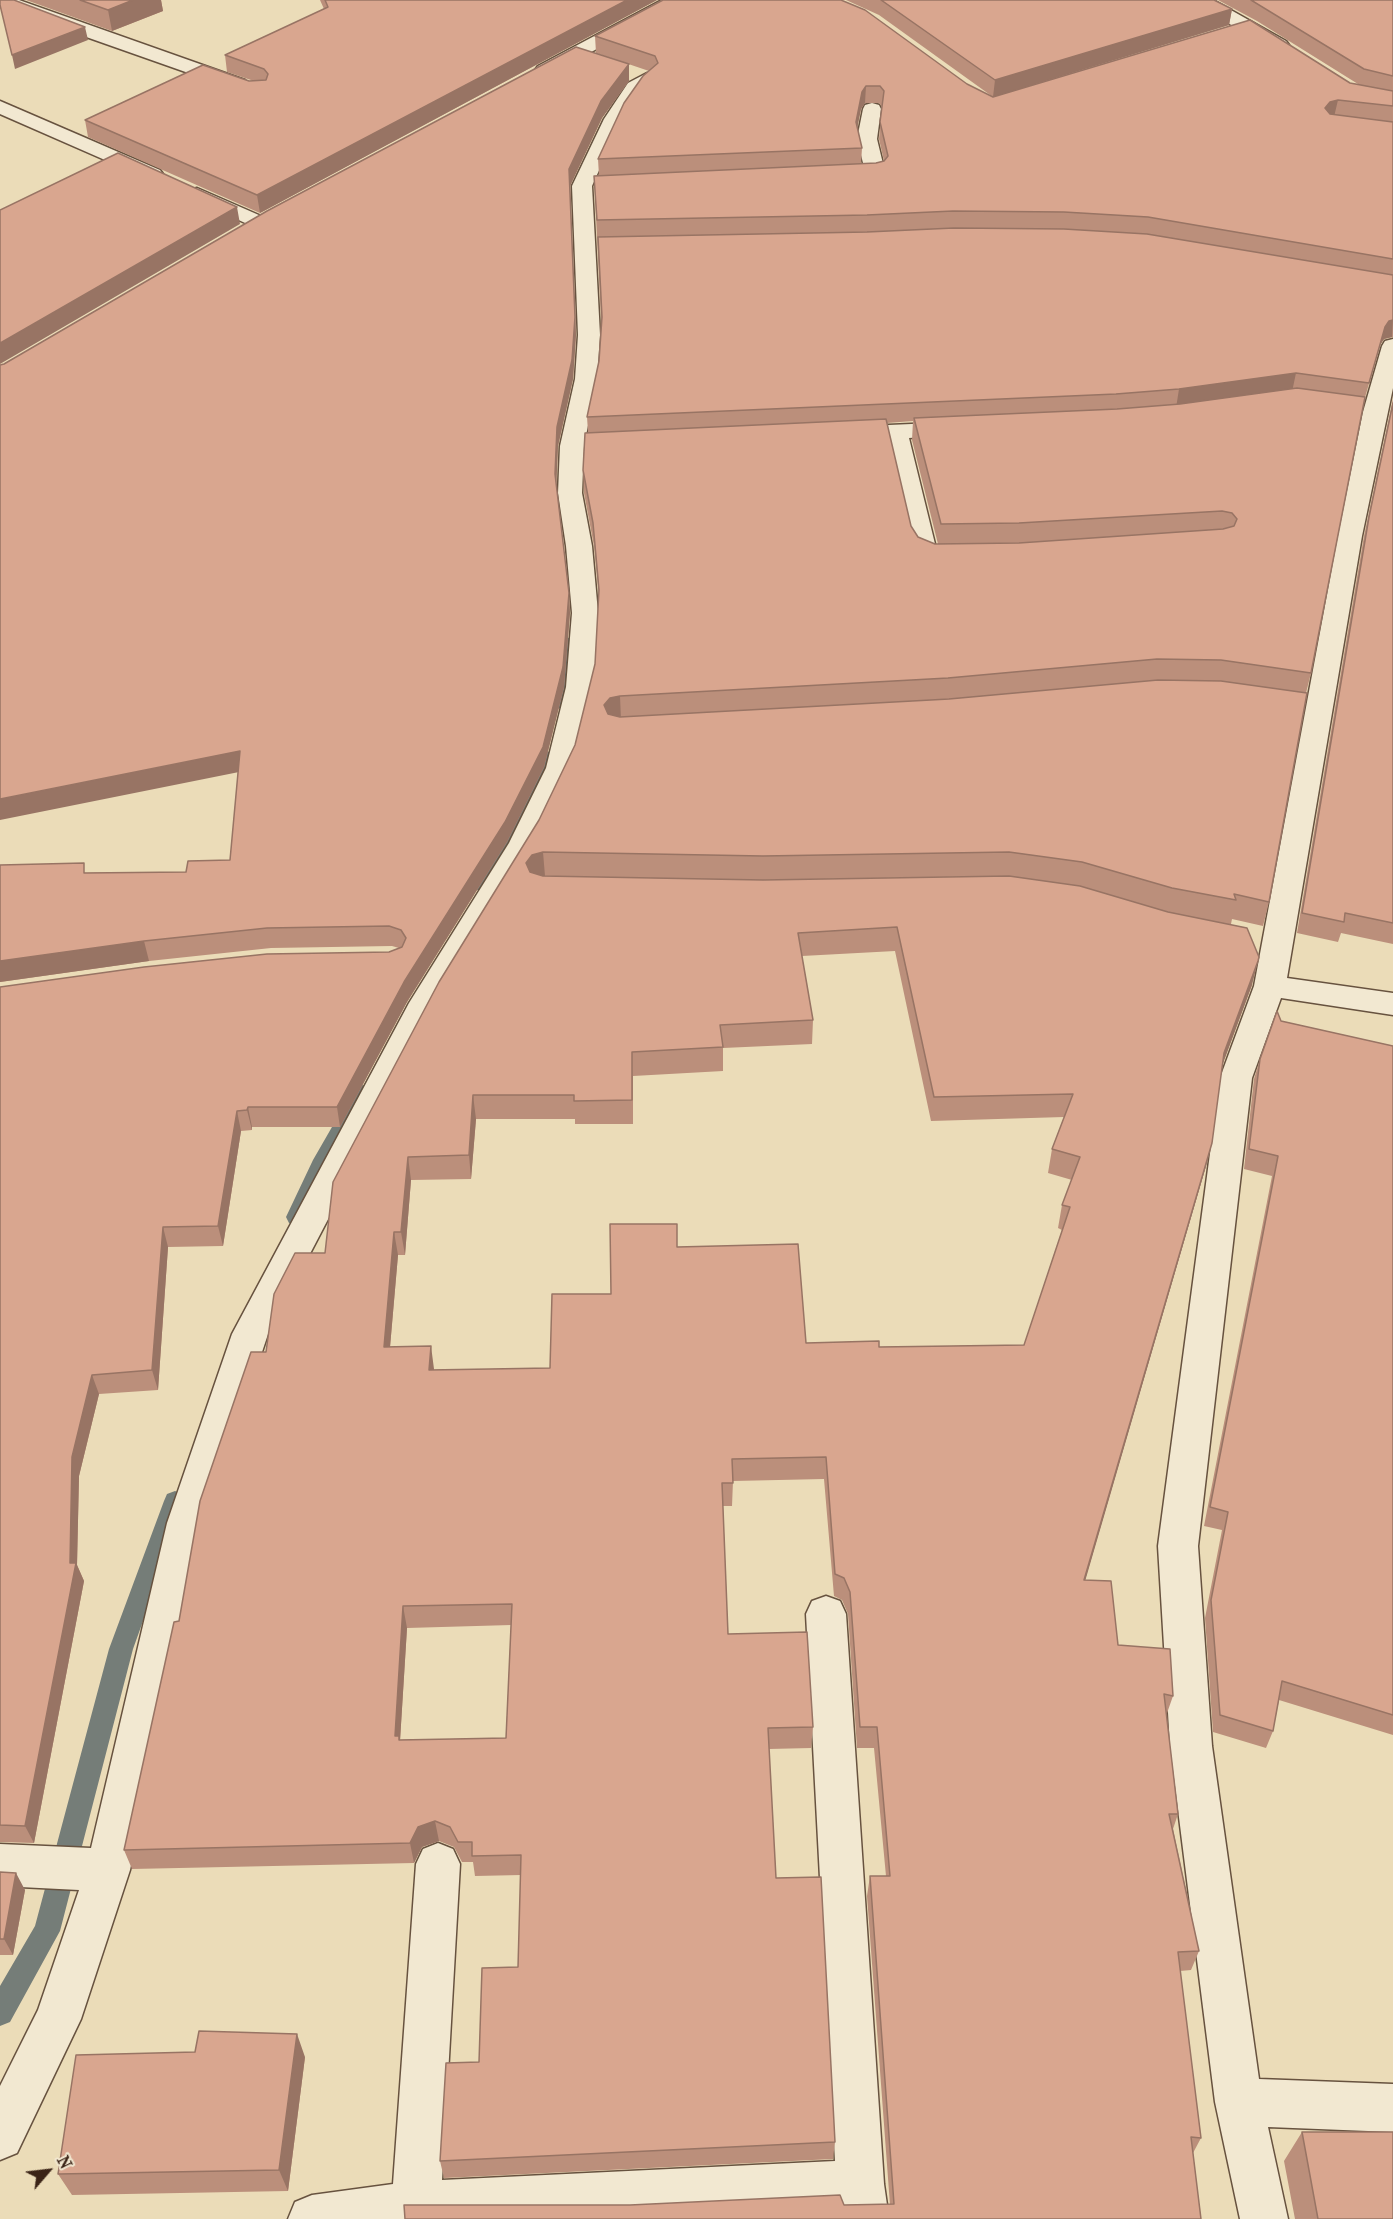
<!DOCTYPE html>
<style>
body{margin:0}
#map{position:relative;width:1393px;height:2219px;overflow:hidden;background:#ebdcb8;font-family:"IM FELL French Canon",serif}
canvas{display:block}
.north{position:absolute;left:18px;top:2141px;width:60px;height:60px;-webkit-text-stroke:4px #f2e8d1;paint-order:stroke;rotate:62deg;font-size:16px;font-weight:700;line-height:24px;text-align:center;color:#3b2417}
.north::after{content:'';display:block;margin:auto;width:21px;height:27px;background:#3b2417;clip-path:polygon(50% 0,100% 100%,50% 72%,0 100%)}
</style>
<div id="map">
<canvas width="1393" height="2219"></canvas>
<div class="north">N</div>
</div>
<script>
const context = document.querySelector('canvas').getContext('2d');
context.lineJoin = 'round';
function fill(path, color) { context.fillStyle = color; context.fill(path, 'evenodd'); }
function strokePath(path, color, width, dash) { context.strokeStyle = color; context.lineWidth = width; context.lineCap = dash ? 'butt' : 'round'; context.setLineDash(dash || []); context.stroke(path); }
const stream = new Path2D(`
 M570 637 578 642 577 663 566 704 558 709 550 704 561 663 562 642Z
 M544 751 550 752 552 756 539 806 489 890H477L474 886 523 806 536 756 538 752Z
 M362 1085 369 1087 372 1092 333 1161 306 1217 303 1223 296 1225 289 1223 286 1217 313 1160 355 1087Z
 M175 1491 183 1494 186 1501 133 1649 60 1931 10 2022 0 2026V1986L35 1926 109 1649 164 1501 167 1494Z`);
const street = new Path2D(`
 M0 0H19L245 80 247 84 245 88H231L21 14 0 4Z
 M662 0H684L681 4 550 74H538L535 70 538 66Z
 M1191 0H1213L1286 41 1289 45 1286 49H1274L1194 4Z
 M647 73 654 75 656 79 642 91 622 119 592 186 600 335 597 379 584 446 582 493 592 546 598 613 594 687 574 768 539 843 440 1005 268 1334 205 1523 130 1870 81 2019 17 2153 0 2160V2086L38 2010 79 1890 0 1886V1844L91 1848 167 1523 232 1334 409 1003 509 843 546 768 566 687 572 613 566 546 558 493 560 446 575 379 578 335 572 186 604 119 628 83Z
 M0 101 160 170 163 174 160 178H146L0 114Z
 M872 103 879 105 881 109 877 139 885 172 882 176 839 180 832 178 829 174 832 170 864 167 857 139 863 109 865 105Z
 M197 188 268 219 271 223 268 227H254L190 198 187 194 190 190Z
 M1393 339V388L1362 536 1287 978 1393 993V1015L1281 998 1252 1078 1198 1546 1212 1746 1259 2079 1393 2084V2132L1268 2127 1288 2219H1240L1215 2102 1170 1746 1158 1546 1220 1078 1254 986 1338 536 1363 412 1382 346 1385 341Z
 M957 422 965 424 969 429 965 434 909 438 936 548 963 553 967 558 963 563C943 568 923 567 911 549L886 439 843 441 835 439 831 434 835 429 843 427Z
 M826 1596 840 1601 846 1614 884 2184 889 2219H841L839 2209 631 2219H288L295 2202 312 2195 393 2184 416 1864 423 1849 438 1843 453 1849 460 1864 442 2180 835 2161 806 1614 812 1601Z`);
const wall = new Path2D(`
 M26 0H161L163 11 112 31Z
 M320 0H657L260 213 88 137 85 120 249 81H254L227 72 225 55 324 9Z
 M846 0H1214L1232 9 1229 25 993 97 879 15Z
 M1218 0H1393V337L1384 339 1380 345 1364 401 1311 673 1306 693 1269 902 1263 926 1232 919 1231 924 1252 985 1222 1065 1206 1166 1085 1580 1118 1645 1173 1696 1166 1716 1178 1814 1173 1829 1199 1951 1191 1970 1180 1971 1201 2138 1193 2153 1201 2219 844 2205H890L867 1896 870 1876H886L874 1748H857L848 1614 842 1600 834 1596 824 1479 733 1481 732 1506H723L728 1634 813 1727 811 1748 769 1749 776 1878 835 2142 833 2159 444 2178 440 2161 479 2062 518 1967 521 1875 475 1876 473 1862H462L454 1847 439 1841 422 1847 414 1863 132 1869 124 1850 179 1621 266 1352 325 1253 539 820 575 745 595 664 599 598 594 546 584 493 583 470 588 432 587 417 599 361 601 319 594 176H599L598 159 649 71 596 53 595 36 967 84 993 97 1350 83 1358 84 1257 21ZM865 103H879L882 107 879 139 884 161 876 163 861 164 862 148 857 127 861 109ZM913 421 912 440 938 544H935L918 537 911 526 887 423ZM543 876 762 880 1006 876 1078 886ZM895 951 931 1121 1064 1117 1052 1149 1048 1173 1072 1180 1062 1205 1058 1228 1062 1230 1024 1345 879 1347 806 1343 677 1247 611 1294 550 1368 434 1370 390 1347 398 1255H405L411 1180 471 1179 476 1119H575V1124H633V1076L723 1071V1048L812 1044 813 1020 802 956ZM511 1625 506 1738 400 1740 407 1628Z
 M629 81 602 118 570 186 576 335 573 379 558 446 556 485 569 593 570 613 564 687 544 767 507 842 407 1002 340 1127H252V1130L241 1131 223 1246 168 1247 158 1390 99 1394 79 1476 77 1565 84 1581 34 1843 0 1842V987L389 952 399 948 392 946 271 948 149 961 0 982V865L87 873 186 872 230 860 238 772 4 364Z
 M1393 399V944L1341 933 1338 942 1297 933 1364 536Z
 M1281 1021 1393 1046V1735L1279 1700 1273 1731 1266 1748 1213 1732 1205 1618 1222 1530 1204 1526 1272 1176 1244 1169 1254 1079 1260 1059Z
 M0 1872 25 1890 13 1955H0Z
 M305 2057 288 2191 72 2195 58 2174Z
 M1302 2132 1393 2219H1295L1284 2161Z`);
const shadedWall = new Path2D(`
 M133 0H161L163 11 112 31 108 10Z
 M627 0H657L260 213 257 195Z
 M1232 9 1229 25 993 97 995 80Z
 M85 27 88 40 15 69 12 55Z
 M629 64V81L602 118 570 186 576 335 573 379 558 446 556 493 555 474 569 169 601 101Z
 M866 86 865 103 861 109 855 139 856 122 862 92Z
 M1338 100 1334 117 1326 119 1325 108 1330 102Z
 M237 207 240 224 0 364V343Z
 M1393 320 1392 337 1384 339 1380 345 1364 402 1385 327 1389 321Z
 M1296 373 1292 392 1176 408 1179 389Z
 M569 593 570 613 564 687 544 767 507 842 407 1002 340 1127 337 1107 404 982Z
 M620 696 621 720 611 722 604 705 610 698Z
 M240 751 244 771 0 820V799Z
 M543 852 545 876 533 879 526 863 532 855Z
 M144 941 149 961 0 982V961Z
 M1258 961 1252 985 1218 1077 1224 1053Z
 M473 1095 476 1119 471 1179 469 1155Z
 M248 1107 252 1127V1130L247 1110Z
 M237 1111 241 1131 223 1246 218 1226Z
 M1212 1143 1206 1166 1079 1602 1084 1580Z
 M408 1157 411 1180 405 1255 401 1232Z
 M163 1227 168 1247 158 1390 152 1370Z
 M394 1232 398 1255 388 1370 384 1347Z
 M431 1346 434 1369 432 1393 429 1370Z
 M92 1375 99 1394 79 1476 77 1565 84 1581 34 1843 25 1826 70 1563 72 1457Z
 M403 1606 407 1628 400 1741 395 1736Z
 M435 1821 439 1841 422 1847 414 1863 410 1843 418 1827Z
 M16 1873 25 1890 13 1955 4 1939Z
 M297 2034 305 2057 288 2191 279 2170Z`);
const building = new Path2D(`
 M0 0H14L85 27 12 55 0 5Z
 M80 0H133L108 10Z
 M325 0H627L257 195 85 120 203 65 249 81 266 80 268 74 264 69 225 55 328 7Z
 M663 0H841L865 10 967 84 993 97 1250 20 1350 83 1393 91V106L1338 100 1330 102 1325 108 1330 114 1393 122V259L1148 217 1064 212 953 211 867 215 597 220 594 176 876 163 884 161 888 156 880 122 884 91 880 86H866L862 92 856 122 862 148 598 159 624 103 643 76 658 63 655 56 595 36Z
 M881 0H1214L1232 9 995 80Z
 M1251 0H1393V76L1364 69Z
 M576 47 629 64 601 101 569 169 575 317 572 360 557 427 555 474 569 593 563 667 543 747 505 822 404 982 337 1107H248L247 1110 237 1111 218 1226 163 1227 152 1370 92 1375 72 1457 70 1563H76L25 1826 0 1825V987L144 967 267 954 389 952 402 947 406 938 401 930 389 926 267 928 144 941 0 961V865L84 863V873L186 872 188 861 230 860 240 751 0 799V365L4 364 267 211Z
 M118 153 237 207 0 343V210Z
 M954 228 1064 229 1147 234 1393 275V320L1389 321 1385 327 1369 383 1296 373 1179 389 1116 394 587 417 599 361 602 317 598 237 867 232Z
 M1297 388 1365 397 1311 673 1221 660 1157 659 948 678 620 696 610 698 604 705 608 714 620 717 949 699 1158 680 1221 681 1307 693 1269 902 1234 894 1236 900 1172 888 1082 862 1009 852 763 856 543 852 532 855 526 863 530 872 543 876 763 880 1009 876 1080 886 1168 912 1247 928 1259 957 1258 961 1224 1053 1212 1143 1084 1580 1111 1581 1118 1645 1170 1649 1173 1696 1164 1694 1178 1814H1169L1199 1951 1178 1952 1201 2138 1191 2137 1201 2219H405L404 2205H630L840 2195 844 2205 894 2204 870 1876H890L877 1727H860L850 1592 844 1578 835 1574 826 1457 732 1459 733 1483H722L728 1634 807 1632 813 1727 768 1728 776 1878 821 1877 835 2142 440 2161 446 2063 479 2062 482 1968 518 1967 521 1855 472 1856V1842H458L450 1827 435 1821 418 1827 410 1843 124 1850 174 1622 179 1621 200 1501 251 1352H266L274 1294 295 1253H325L333 1182 439 982 539 820 575 745 595 664 599 590 593 523 583 470 585 433 886 419 911 526 918 537 935 544 1019 543 1223 529 1234 526 1237 519 1232 513 1222 511 1019 523 941 524 914 418 1117 409 1180 404ZM897 927 934 1097 1073 1094 1052 1149 1080 1157 1062 1205 1070 1207 1024 1345 879 1347V1341L806 1343 798 1244 677 1247V1224H610L611 1294H552L550 1368 429 1370 431 1346 384 1347 394 1232H401L408 1157 469 1155 473 1095H574V1101L632 1100V1052L723 1047 720 1025 813 1020 798 933ZM512 1604 506 1738 399 1740V1736H395L403 1606Z
 M1393 403V923L1345 913 1344 922 1302 913 1369 517Z
 M1277 1011 1281 1021 1393 1046V1715L1282 1681 1273 1731 1220 1715 1211 1600 1228 1512 1210 1507 1278 1156 1249 1149 1260 1059Z
 M0 1872 16 1873 4 1939H0Z
 M199 2031 297 2034 279 2170 58 2174 76 2055 195 2052Z
 M1302 2132H1393V2219H1318Z`);
fill(stream, '#757d78');
strokePath(street, '#67523f', 3);
fill(street, '#f2e8d1');
fill(wall, '#bb8f7b');
fill(shadedWall, '#987464');
fill(building, '#d9a68f');
strokePath(building, '#987464', 1.5);
</script>
